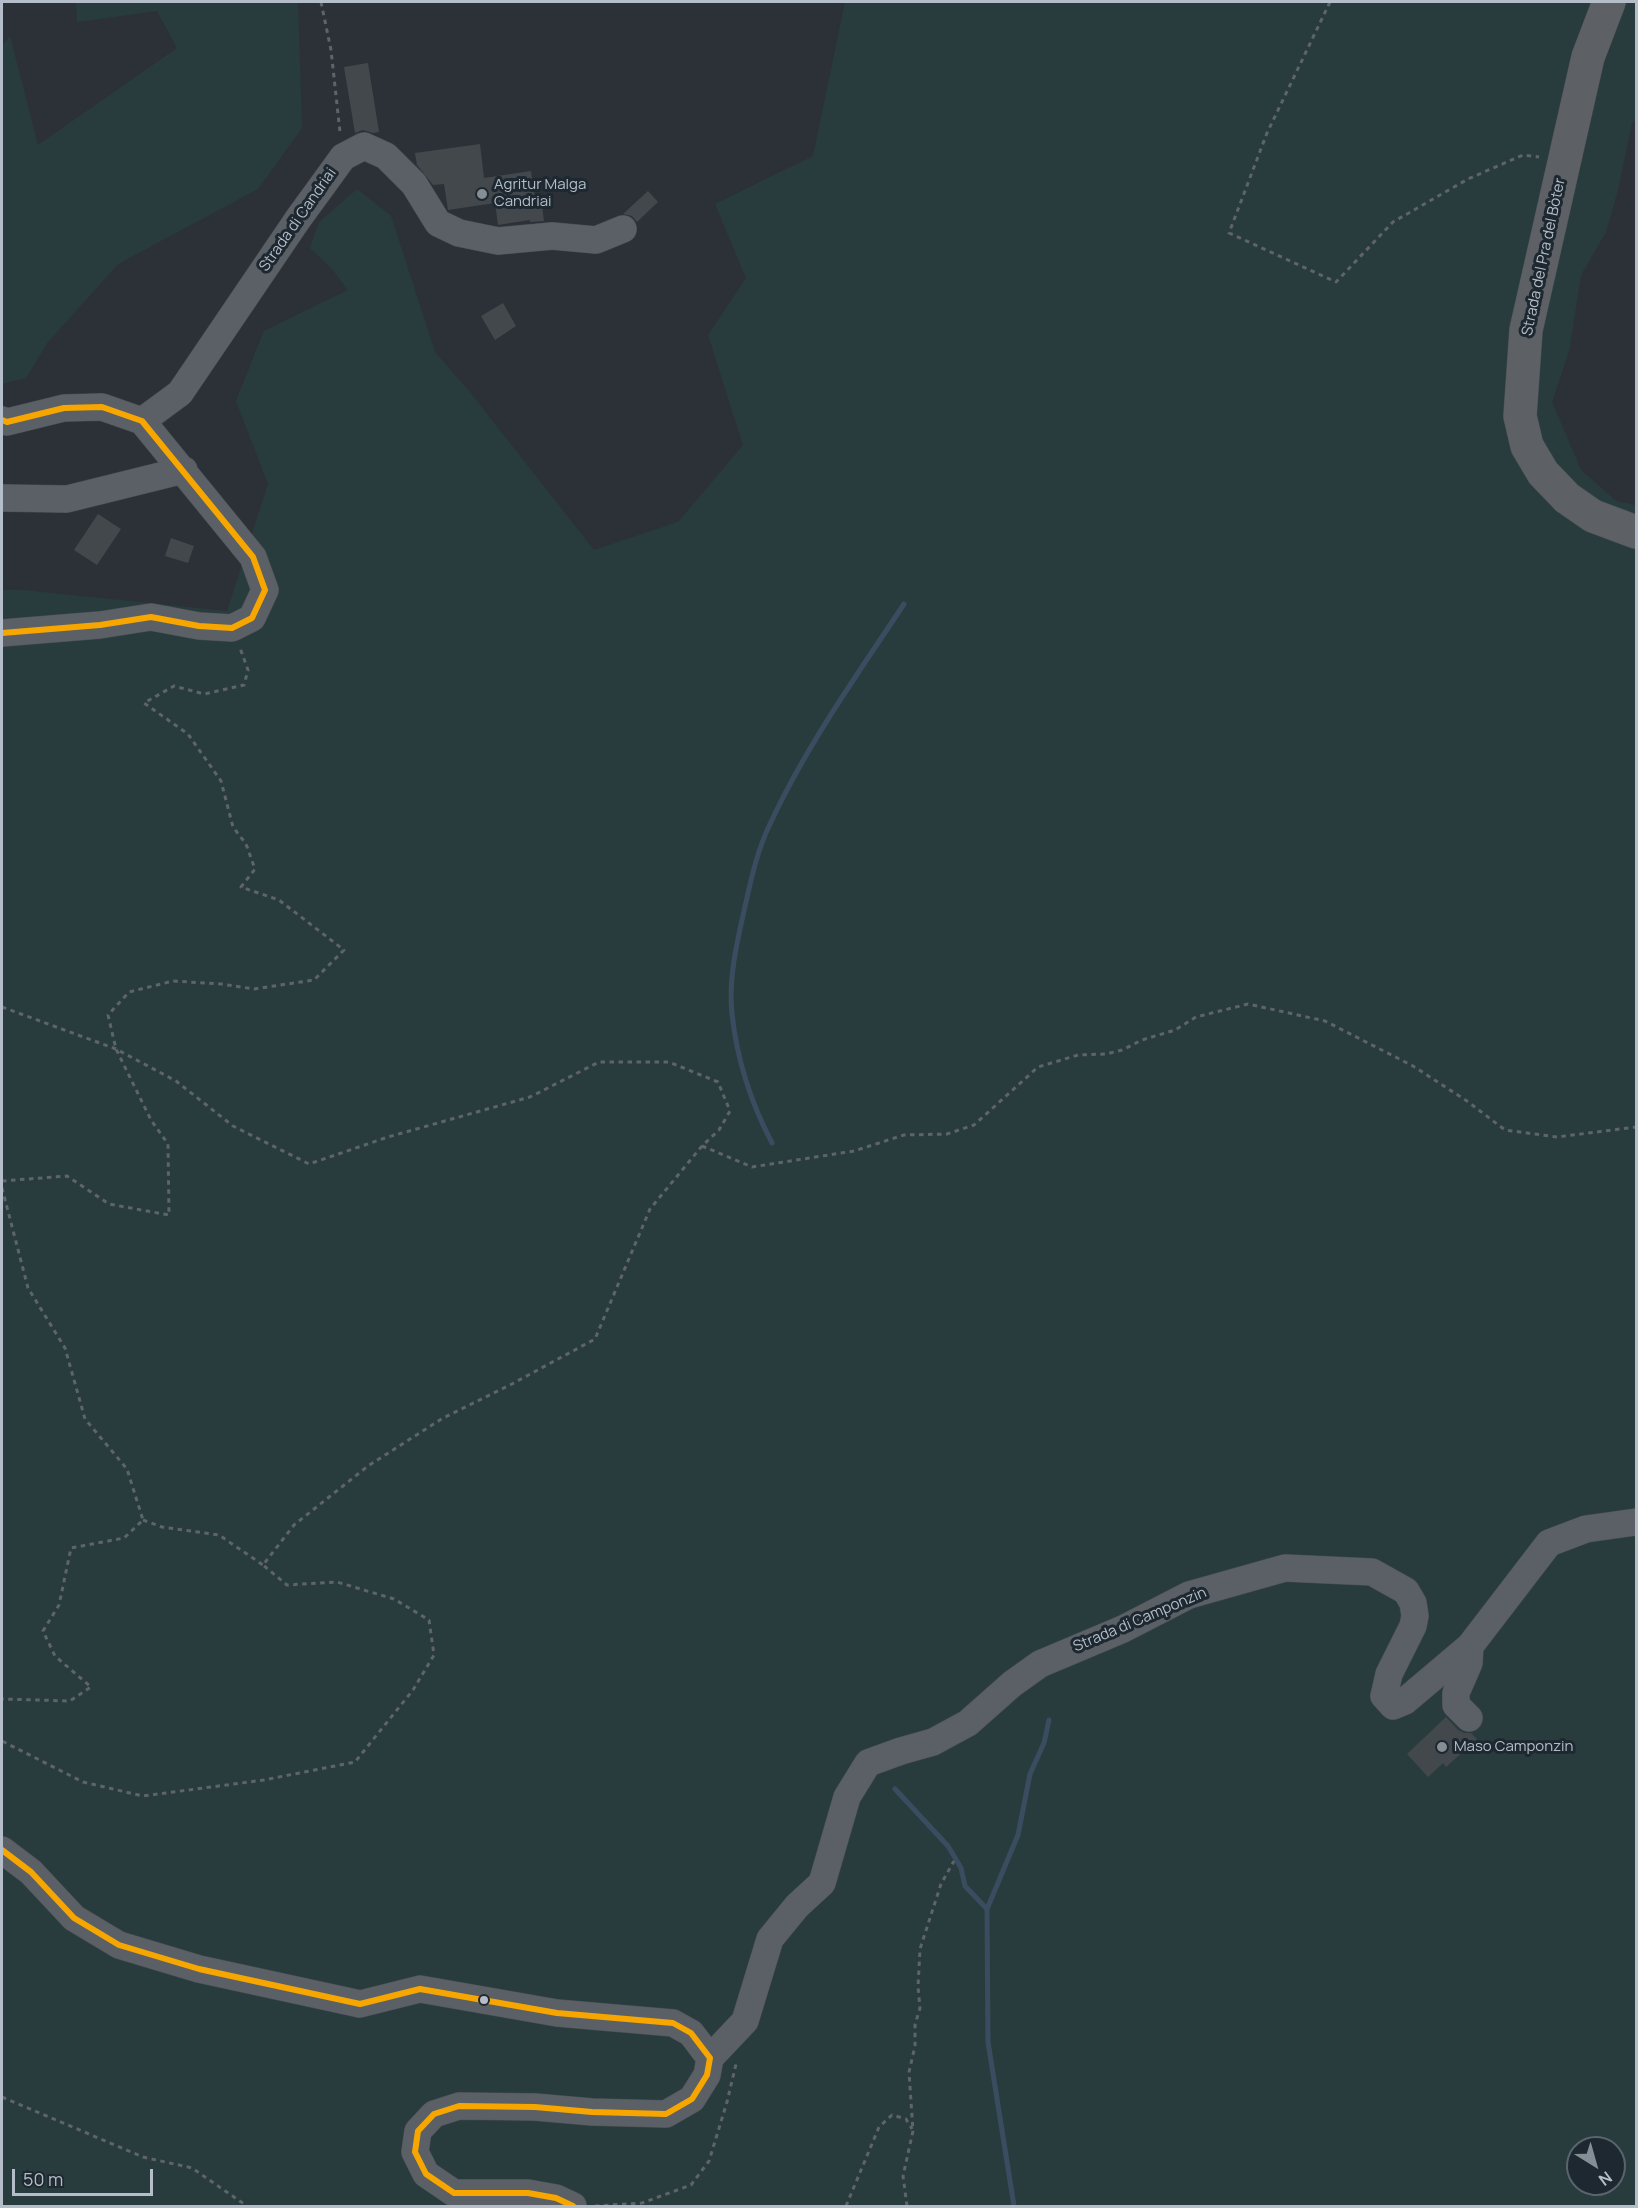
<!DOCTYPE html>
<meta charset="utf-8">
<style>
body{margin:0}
#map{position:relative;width:1638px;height:2208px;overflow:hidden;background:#2b3137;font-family:Manrope,sans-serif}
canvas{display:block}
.frame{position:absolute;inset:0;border:3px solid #b5bec8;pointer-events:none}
.north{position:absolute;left:1566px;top:2136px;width:60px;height:60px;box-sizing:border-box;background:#1e2831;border:2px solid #5a646d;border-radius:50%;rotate:143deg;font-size:16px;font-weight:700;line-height:24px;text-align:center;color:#b5bec8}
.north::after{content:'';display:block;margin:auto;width:21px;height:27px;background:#858d95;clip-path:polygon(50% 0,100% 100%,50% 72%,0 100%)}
.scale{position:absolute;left:12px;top:2169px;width:141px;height:27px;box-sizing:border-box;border:3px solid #b5bec8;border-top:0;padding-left:8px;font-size:18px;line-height:21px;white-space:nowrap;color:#b5bec8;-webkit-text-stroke:4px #1e2831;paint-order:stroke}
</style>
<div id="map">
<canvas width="1638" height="2208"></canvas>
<div class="frame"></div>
<div class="north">N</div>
<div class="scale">50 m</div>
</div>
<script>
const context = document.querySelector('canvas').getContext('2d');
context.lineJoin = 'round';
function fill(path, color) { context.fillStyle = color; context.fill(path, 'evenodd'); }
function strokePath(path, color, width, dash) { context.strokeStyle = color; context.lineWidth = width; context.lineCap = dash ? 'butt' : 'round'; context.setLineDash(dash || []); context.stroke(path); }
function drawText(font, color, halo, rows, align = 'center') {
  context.font = font + ' Manrope,sans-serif'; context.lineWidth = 6; context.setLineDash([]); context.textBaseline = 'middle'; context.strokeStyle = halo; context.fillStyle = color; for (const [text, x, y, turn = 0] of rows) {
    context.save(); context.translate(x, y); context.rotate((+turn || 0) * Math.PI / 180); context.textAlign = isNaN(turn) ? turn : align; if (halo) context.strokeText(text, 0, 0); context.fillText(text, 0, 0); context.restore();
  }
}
const green = new Path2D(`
 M76 2H298L302 128 258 189 118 264 48 342 26 378 2 384V46L10 36 38 145 177 48 157 11 77 22Z
 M845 2H1599L1518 450 1636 543V2206H2V590H22L227 611 268 484 236 401 264 331 348 290 332 269 310 248 319 222 357 189 391 216 435 352 469 391 594 550 678 522 743 445 708 335 746 278 715 204 813 156ZM1578 2148H1614V2184H1578Z
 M1618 2H1636V119L1632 123 1618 190 1606 232 1581 275 1569 351 1552 402 1581 470 1616 501 1636 505V523L1597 509 1535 443V331Z`);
const stream = new Path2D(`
 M772 1143C751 1103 737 1060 732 1014 728 977 738 938 746 902 752 875 758 849 770 824 806 746 857 675 904 604
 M895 1789 948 1846 961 1868 965 1886 987 1909
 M1014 2206 988 2042 987 1909 1018 1835 1030 1774 1044 1743 1049 1720`);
const building = new Path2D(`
 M368 63 379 132 373 133 363 130 355 133 344 67Z
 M480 144 484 178 531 171 535 198 541 197 544 221 530 222V220L498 225 495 203 448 210 444 184 433 185 417 165 415 153Z
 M648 191 658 202 637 222 632 216 623 214Z
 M503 303 516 326 495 340 481 316Z
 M98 514 121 529 97 565 74 550Z
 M171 538 194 546 188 563 165 556Z
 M1446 1717 1458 1730 1464 1733H1471L1477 1739 1446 1767 1443 1763 1428 1777 1407 1754Z`);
const path = new Path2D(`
 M321 2 331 50 340 132
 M1330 2 1267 133 1229 233 1336 282 1393 222 1468 179 1523 155 1539 157
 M2 1007 116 1049 176 1081 233 1126 309 1164 388 1137 530 1097 599 1062H669L718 1082 730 1111 719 1130 702 1146 650 1209 595 1339 510 1385 443 1418 368 1466 294 1525 263 1565 287 1585 337 1582 394 1599 429 1620 434 1655 413 1690 355 1762 264 1780 143 1796 83 1782 2 1741
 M702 1146 752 1167 854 1151 904 1135 947 1134 974 1125 1038 1067 1078 1055 1106 1054 1122 1050 1142 1040 1175 1030 1196 1017 1248 1004 1325 1021 1413 1066 1467 1101 1505 1130 1557 1137 1636 1127
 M2 1181 67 1176 109 1204 169 1215 168 1144 151 1120 116 1049 108 1015 129 992 173 981 221 984 254 989 314 980 344 950 279 900 241 887 255 869 246 844 233 827 221 781 188 734 144 703 174 686 204 694 244 685 248 670 240 648
 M2 1188 28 1288 65 1348 85 1419 127 1469 143 1520 124 1538 71 1548 59 1605 43 1631 55 1656 91 1687 70 1701 2 1699
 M143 1520 162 1527 219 1535 263 1565
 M2 2097 143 2157 192 2168 247 2206
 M595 2206 642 2203 691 2185 709 2161 727 2102 736 2064
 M846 2206 879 2127 892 2115 906 2119 912 2129
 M907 2206 903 2176 913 2131 909 2072 915 2046V2025L920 2008 918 1987 920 1949 941 1884 954 1861`);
const minor = new Path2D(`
 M2 420 7 422 64 408 102 407 142 421 253 557 265 590 252 618 232 628 199 626 151 617 100 625 2 633
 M142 421 180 393 298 219 330 175 343 157 364 146 386 156 414 184 438 223 459 233 498 241 552 236 596 240 623 229
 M2 498 67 499 184 470
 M1469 1718 1456 1705V1693L1469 1663 1470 1646
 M2 1850 31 1872 74 1918 119 1945 199 1969 360 2004 420 1989 557 2013 673 2023 691 2033 710 2058 707 2075 692 2099 666 2114 592 2112 535 2107 459 2106 434 2114 418 2131 415 2152 426 2174 454 2193H528L556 2198 573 2206
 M710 2058 745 2021 770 1939 797 1906 822 1883 847 1797 868 1763 901 1751 933 1742 968 1723 1012 1684 1040 1664 1123 1629 1189 1595 1285 1568 1372 1572 1406 1591 1413 1603 1415 1616 1413 1626 1389 1674 1384 1696 1393 1706 1405 1701 1470 1646 1549 1543 1586 1529 1636 1522`);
const major = new Path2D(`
 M1609 2 1588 57 1526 330 1520 416 1527 446 1543 473 1567 498 1593 516 1636 532`);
const bus1 = new Path2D(`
 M2 420 7 422 64 408 102 407 142 421 253 557 265 590 252 618 232 628 199 626 151 617 100 625 2 633
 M2 1850 31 1872 74 1918 119 1945 199 1969 360 2004 420 1989 557 2013 673 2023 691 2033 710 2058 707 2075 692 2099 666 2114 592 2112 535 2107 459 2106 434 2114 418 2131 415 2152 426 2174 454 2193H528L556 2198 573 2206`);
const markers = [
 [482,194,6,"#858d95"],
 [1442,1747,6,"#858d95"],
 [484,2000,5,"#b5bec8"]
];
const poiNames = [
 ["Agritur Malga",494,185],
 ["Candriai",494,202],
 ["Maso Camponzin",1454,1747]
];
const streetNames = [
 ["Strada di Candriai",298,220,-55],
 ["Strada del Pra del Bòter",1544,257,-78],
 ["Strada di Camponzin",1140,1620,-23]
];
fill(green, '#293c3d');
strokePath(stream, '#3a4d60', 5);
fill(building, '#43484d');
strokePath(minor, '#484d52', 28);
strokePath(major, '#484e54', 34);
strokePath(path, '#5e6469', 3, [4.5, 4.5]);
strokePath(minor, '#5a6065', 27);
strokePath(major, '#5d6166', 33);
strokePath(bus1, '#f7a600', 6);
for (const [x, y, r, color] of markers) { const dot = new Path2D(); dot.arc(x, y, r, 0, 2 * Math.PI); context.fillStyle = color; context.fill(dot); strokePath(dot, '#1e2831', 2); }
drawText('15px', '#b5bec8', '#1e2831', poiNames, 'left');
drawText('15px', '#b5bec8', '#1e2831', streetNames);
</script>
